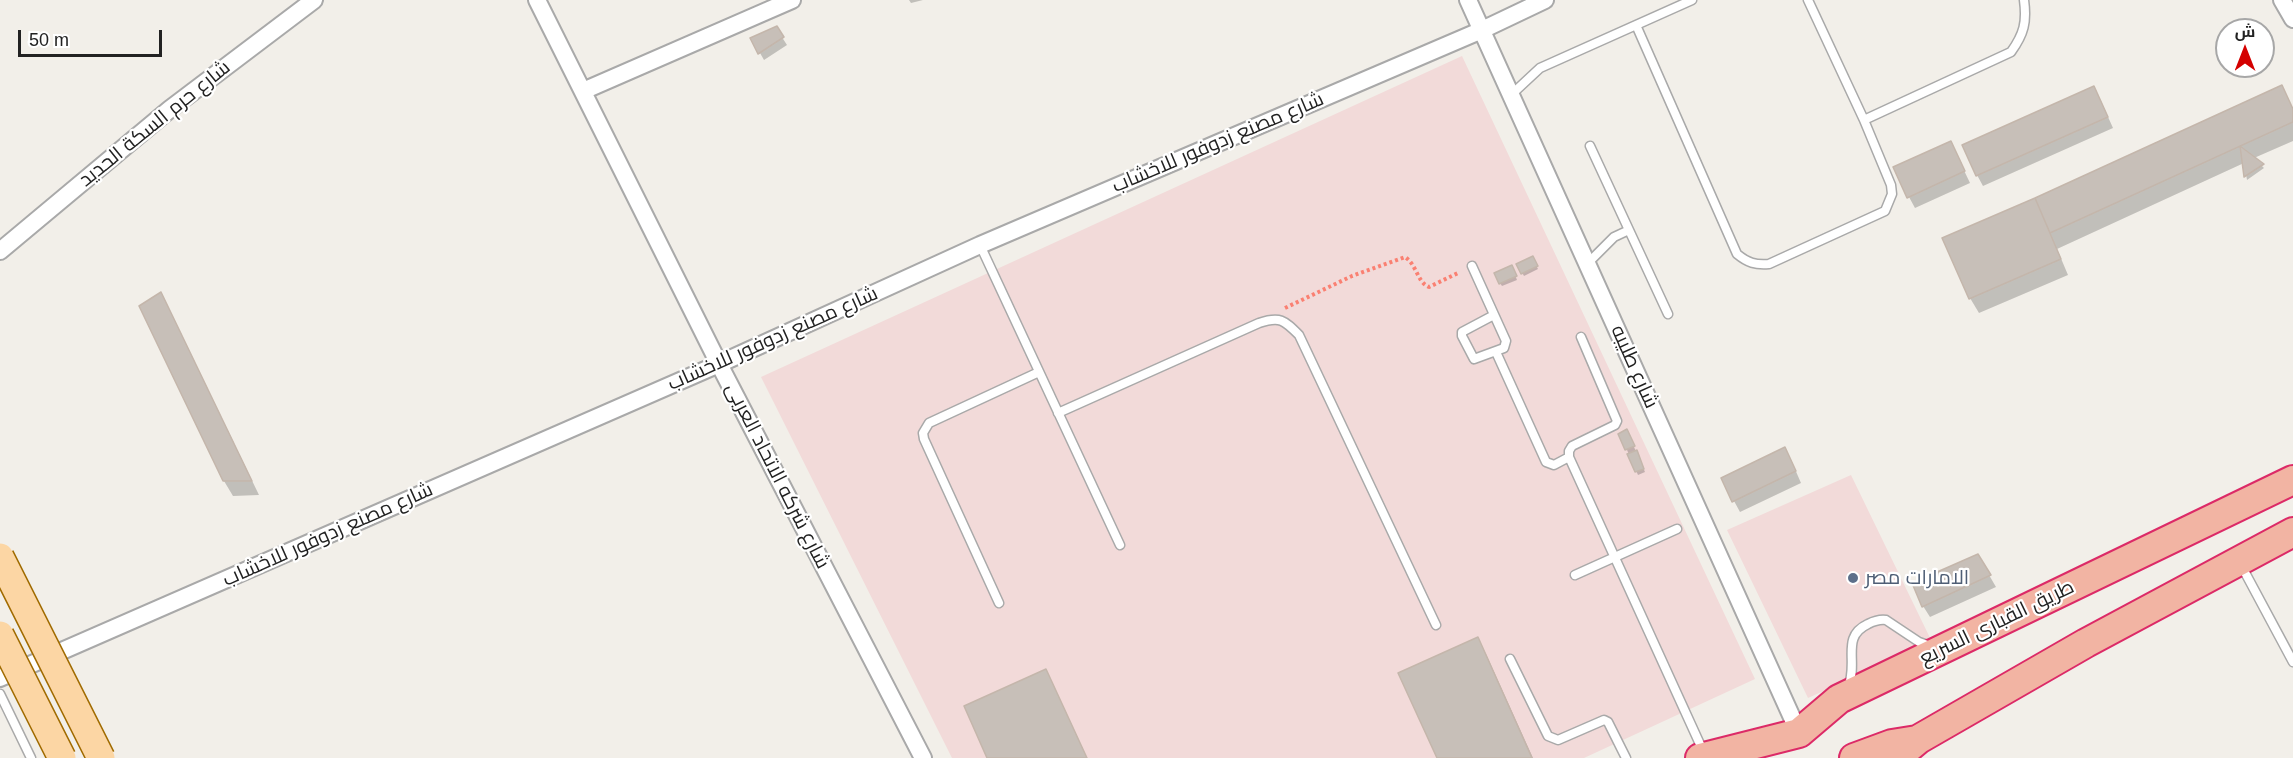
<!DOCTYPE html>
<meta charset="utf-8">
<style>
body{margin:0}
#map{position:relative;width:2293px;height:758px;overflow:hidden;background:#f2efe9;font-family:Helvetica,Cairo,sans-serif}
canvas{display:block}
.north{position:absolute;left:2215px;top:18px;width:60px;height:60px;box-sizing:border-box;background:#fff;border:2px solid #a7a7a7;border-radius:50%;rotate:0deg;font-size:16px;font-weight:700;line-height:24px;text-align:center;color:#222}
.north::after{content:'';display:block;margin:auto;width:21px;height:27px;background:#d40000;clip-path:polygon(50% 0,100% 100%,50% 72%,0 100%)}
.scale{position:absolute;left:18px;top:30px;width:144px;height:27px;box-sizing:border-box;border:3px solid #222;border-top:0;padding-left:8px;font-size:18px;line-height:21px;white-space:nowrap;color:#222;-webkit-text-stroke:4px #fff;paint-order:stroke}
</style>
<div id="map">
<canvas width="2293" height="758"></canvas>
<div class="north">ش</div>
<div class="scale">50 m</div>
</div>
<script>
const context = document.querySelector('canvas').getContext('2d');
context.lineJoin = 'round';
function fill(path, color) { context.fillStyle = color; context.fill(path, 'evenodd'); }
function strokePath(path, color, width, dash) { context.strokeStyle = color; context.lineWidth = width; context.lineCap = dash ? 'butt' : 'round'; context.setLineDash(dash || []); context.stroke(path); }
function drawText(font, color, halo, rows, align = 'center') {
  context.font = font + ' Helvetica,Cairo,sans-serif'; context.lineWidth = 4.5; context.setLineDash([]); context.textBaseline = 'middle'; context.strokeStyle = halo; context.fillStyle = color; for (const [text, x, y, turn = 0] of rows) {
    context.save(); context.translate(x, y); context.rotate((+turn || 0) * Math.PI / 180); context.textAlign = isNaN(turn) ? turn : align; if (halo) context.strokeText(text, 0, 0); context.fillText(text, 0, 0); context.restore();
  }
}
const commercial = new Path2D(`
 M1462 56 1755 679 1584 758H952L761 377Z
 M1851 475 1932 642 1808 698 1727 530Z`);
const shadow = new Path2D(`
 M909 0H923L911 3Z
 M776 28 787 45 764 60 752 39Z
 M2281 87 2293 109V141L2254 158 2264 168 2247 180 2244 163 2057 249 2068 275 1979 313 1970 298 2036 200Z
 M2100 99 2113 128 1983 186 1977 175Z
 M1951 143 1970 183 1915 208 1909 197Z
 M1532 258 1538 269 1524 276 1518 265Z
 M1513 270 1517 280 1502 286 1500 283Z
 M161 294 169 309 259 495 233 496 224 481Z
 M1627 431 1645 472 1638 475 1620 434Z
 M1791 460 1801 483 1740 512 1734 501Z
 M1978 556 1996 587 1930 617 1923 606Z
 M1477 639 1486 654 1533 758H1438Z`);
const building = new Path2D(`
 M777 26 784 37 758 54 750 38Z
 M2282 85 2293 109V122L2050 233 2035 198Z
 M2094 86 2108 117 1976 176 1962 145Z
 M1951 141 1965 171 1907 198 1893 167Z
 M2240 146 2264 164 2244 177Z
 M2035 198 2061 259 1969 299 1942 238Z
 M1533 256 1538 266 1521 274 1516 264Z
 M1512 265 1517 276 1499 284 1494 273Z
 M161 292 252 481H223L139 306Z
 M1627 429 1635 446 1625 450 1618 434Z
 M1785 447 1796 471 1732 502 1721 478Z
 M1637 450 1644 469 1635 472 1627 454Z
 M1978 554 1991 575 1922 607 1912 583Z
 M1478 637 1532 758H1437L1398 673Z
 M1046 669 1087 758H987L964 706Z`);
const path = new Path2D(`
 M1285 308 1352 276 1405 257C1417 265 1417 282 1429 287L1460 272`);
const service = new Path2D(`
 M1636 25 1737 254C1748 263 1755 265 1769 264L1885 211 1892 194 1891 185 1864 120 1808 0
 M1511 95 1540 68 1692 0
 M1864 120 2011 52C2024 34 2027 22 2024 0
 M1590 146 1668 314
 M980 245 1120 545
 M1587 264 1614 237 1629 230
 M1472 266 1506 341 1504 348 1474 359 1462 336V332L1494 315
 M1581 337 1617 421 1615 425 1572 446 1569 451V457L1704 753
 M1496 352 1546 462 1554 465 1569 457
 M1058 413 1259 323C1280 316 1284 320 1299 335L1436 625
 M2241 565 2293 662
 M1575 575 1677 529
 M999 603 924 439 923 433 929 423 1039 372
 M1510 659 1548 736 1558 740 1604 720 1608 722 1626 758
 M1848 687C1859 662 1840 637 1868 624 1874 621 1879 619 1886 620L1919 642 1933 647
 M0 694 31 758`);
const minor = new Path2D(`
 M537 0 719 364 923 758
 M1468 0 1799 733
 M2282 0 2293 19
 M583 91 792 0
 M0 251 170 109 314 0
 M0 678 719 364 980 245 1482 30 1545 0`);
const trunk = new Path2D(`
 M1700 758 1799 733 1839 699 2293 480
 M1854 758 1892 744 1917 740
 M1896 758 1919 739 2086 643 2293 532`);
const primaryBridge = new Path2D(`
 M0 557 101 758
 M0 635 62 758`);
const markers = [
 [1853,578,6,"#5c6f8a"]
];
const streetNames = [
 ["شارع حرم السكة الحديد",155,124,-39],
 ["شارع مصنع زدوفور للاخشاب",1218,143,-23],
 ["شارع مصنع زدوفور للاخشاب",773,339,-24],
 ["شارع طليبه",1634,367,66],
 ["شارع شركه الاتحاد العربى",777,476,63],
 ["شارع مصنع زدوفور للاخشاب",328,535,-24],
 ["طريق القبارى السريع",1997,623,-26]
];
const serviceNames = [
 ["الامارات مصر",1865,578]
];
fill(commercial, '#f2dad9');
fill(shadow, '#0003');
fill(building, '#c7bfb8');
strokePath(building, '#c4b6ab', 1.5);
strokePath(service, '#a9a9a9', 11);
strokePath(minor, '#a9a9a9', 20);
strokePath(trunk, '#dc2a67', 32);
strokePath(path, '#fa8072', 4, [3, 3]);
strokePath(service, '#fff', 8);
strokePath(minor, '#fff', 16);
strokePath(trunk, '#f2b4a3', 28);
strokePath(primaryBridge, '#a06b00', 30, []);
strokePath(primaryBridge, '#fcd6a4', 27);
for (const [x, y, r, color] of markers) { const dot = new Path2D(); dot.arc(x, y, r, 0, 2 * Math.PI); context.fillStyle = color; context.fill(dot); strokePath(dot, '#fff', 2); }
drawText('20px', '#222', '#fff', streetNames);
drawText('20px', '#4e5e75', '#fff', serviceNames, 'left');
</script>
